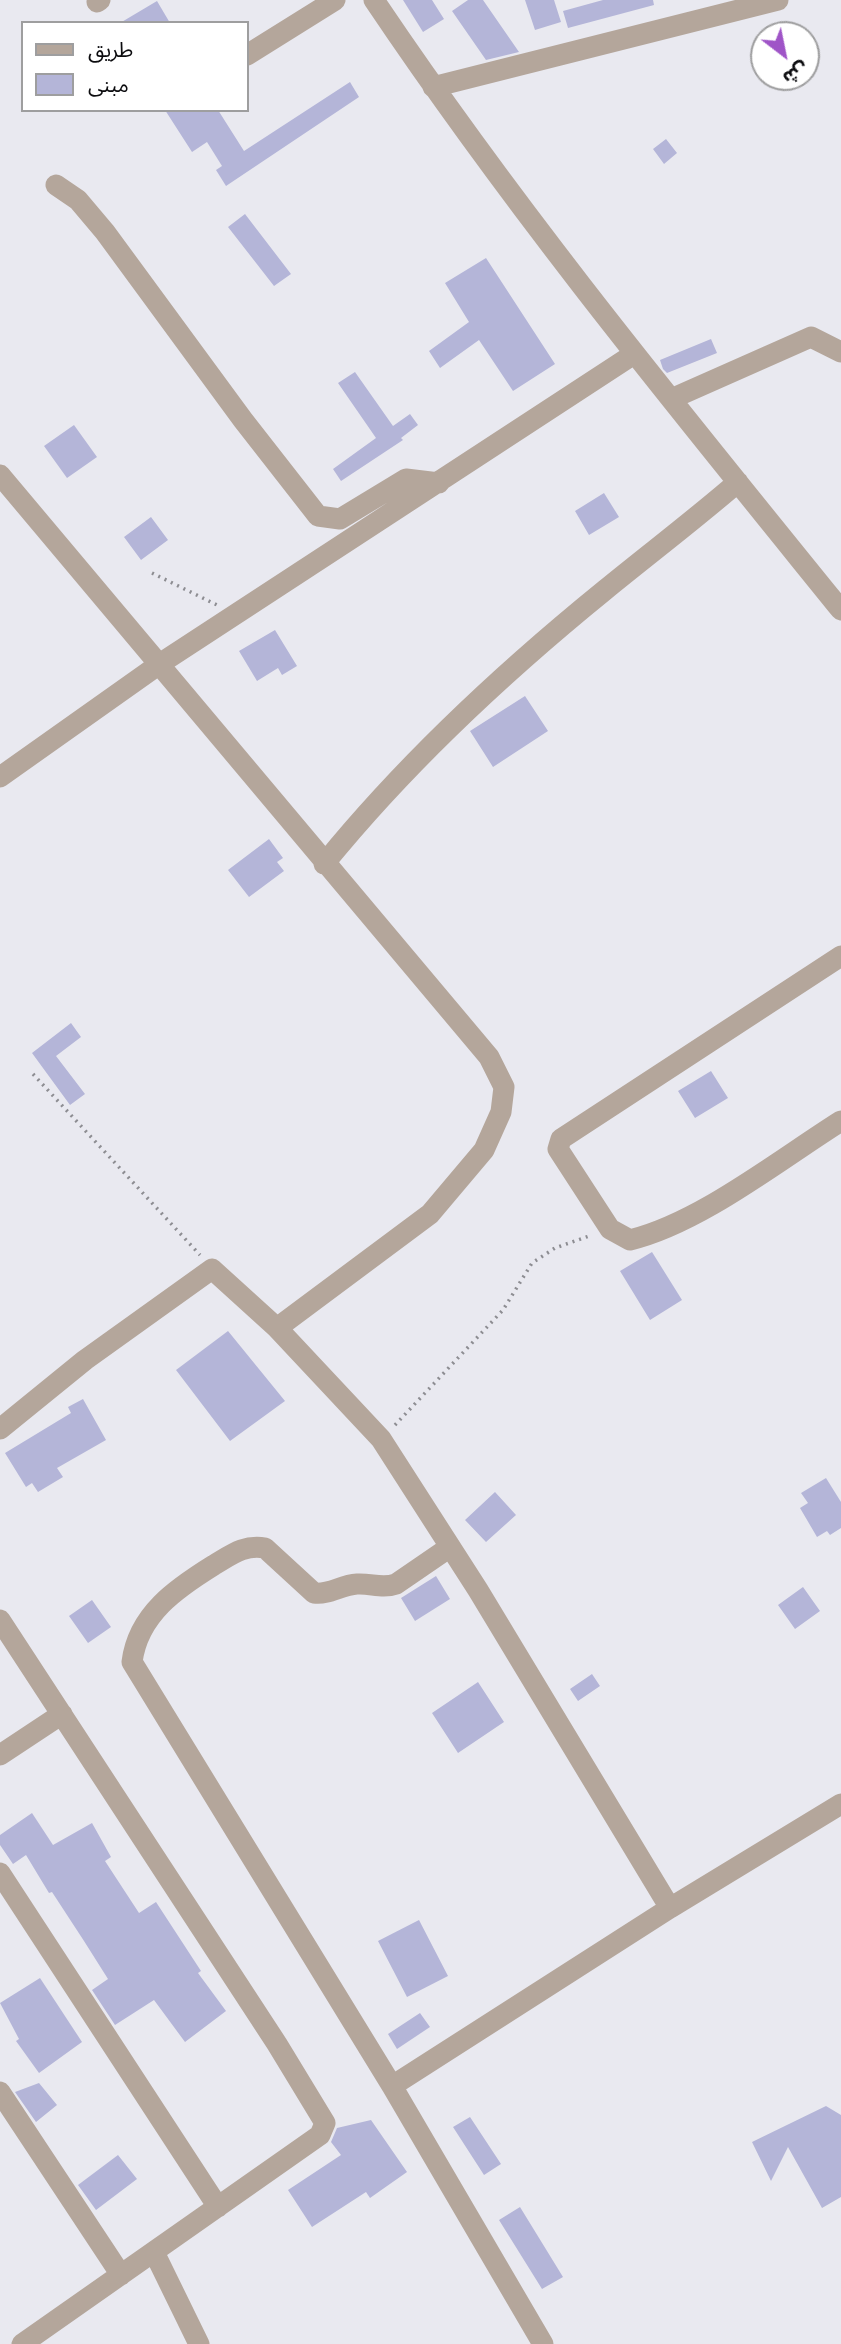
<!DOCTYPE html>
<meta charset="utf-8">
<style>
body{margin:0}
#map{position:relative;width:841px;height:2344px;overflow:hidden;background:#e9e9f0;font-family:Overpass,"Noto Sans Arabic",sans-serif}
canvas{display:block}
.legend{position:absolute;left:21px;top:21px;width:228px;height:91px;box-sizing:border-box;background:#fff;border:2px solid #9e9e9f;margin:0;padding:9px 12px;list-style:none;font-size:21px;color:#0c0c0f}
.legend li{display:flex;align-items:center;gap:14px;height:35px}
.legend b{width:35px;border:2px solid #9e9e9f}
.north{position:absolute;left:750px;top:21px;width:70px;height:70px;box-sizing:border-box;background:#fff;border:2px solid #9e9e9f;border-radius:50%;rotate:148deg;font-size:19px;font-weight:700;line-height:28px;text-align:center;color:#0c0c0f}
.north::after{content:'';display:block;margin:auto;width:24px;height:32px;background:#9f54c7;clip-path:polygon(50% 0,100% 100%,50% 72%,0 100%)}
</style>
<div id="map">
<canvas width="841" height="2344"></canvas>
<ul class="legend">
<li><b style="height:9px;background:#b4a69b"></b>طريق</li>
<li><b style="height:19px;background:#b4b5d8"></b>مبنى</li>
</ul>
<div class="north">ش</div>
</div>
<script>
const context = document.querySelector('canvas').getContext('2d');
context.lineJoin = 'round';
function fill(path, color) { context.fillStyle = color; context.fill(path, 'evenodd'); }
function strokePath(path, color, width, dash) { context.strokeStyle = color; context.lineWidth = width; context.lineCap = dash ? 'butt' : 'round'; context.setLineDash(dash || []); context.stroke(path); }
const building = new Path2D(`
 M403 0H432L444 19 423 32Z
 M468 0H483L519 52 486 60 452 11Z
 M525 0H554L561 22 535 30Z
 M603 0H653L654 5 568 28 563 11Z
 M157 1 170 23H120Z
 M350 82 359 97 226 186 216 170 222 166 207 142 192 152 165 110H218L244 151Z
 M666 139 677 153 664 164 653 149Z
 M245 214 291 274 274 286 228 227Z
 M486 258 555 364 513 391 479 340 440 368 429 351 469 322 445 283Z
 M711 339 717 353 667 373 663 369 660 360Z
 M355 372 393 426 410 414 418 425 401 438 403 440 341 481 333 469 376 438 338 383Z
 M74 425 97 457 67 478 44 446Z
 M604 493 619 517 589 535 575 511Z
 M151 517 168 540 141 560 124 537Z
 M275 630 297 666 282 675 278 668 257 681 239 651Z
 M525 696 548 731 493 767 470 731Z
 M269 839 283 858 277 862 284 871 249 897 228 870Z
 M71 1023 81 1037 56 1056 85 1094 70 1105 32 1053Z
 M711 1071 728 1098 695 1118 678 1091Z
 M652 1252 682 1300 650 1320 620 1271Z
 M228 1331 285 1401 230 1441 176 1370Z
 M83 1399 106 1440 57 1468 63 1477 38 1492 32 1483 26 1487 5 1453 71 1413 68 1407Z
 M826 1478 841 1502V1528L830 1535 827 1531 817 1537 800 1508 808 1503 801 1493Z
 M495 1492 516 1515 486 1542 465 1520Z
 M436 1576 450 1599 415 1621 401 1598Z
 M803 1587 820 1611 795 1629 778 1605Z
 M92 1600 111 1627 88 1643 69 1616Z
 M592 1674 600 1686 578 1701 570 1689Z
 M478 1682 504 1722 458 1753 432 1713Z
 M32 1813 53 1845 92 1823 111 1857 105 1861 139 1913 156 1902 201 1971 198 1973 226 2011 185 2042 154 2000 115 2025 92 1990 108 1979 84 1941 52 1892 49 1893 26 1855 13 1864 0 1845V1835Z
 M419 1920 448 1976 407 1997 378 1941Z
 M40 1978 82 2042 39 2073 16 2041 19 2039 0 2003Z
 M420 2013 430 2027 397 2049 388 2034Z
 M39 2083 57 2105 36 2122 15 2092Z
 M826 2106 841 2115V2197L822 2208 788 2147 771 2181 752 2142Z
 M470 2117 501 2164 484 2175 453 2127Z
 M371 2120 407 2172 370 2198 366 2192 312 2227 288 2190 341 2155 331 2142 337 2128Z
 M118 2155 137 2179 96 2210 78 2185Z
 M520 2207 563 2277 542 2289 499 2220Z`);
const path = new Path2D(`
 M152 573 217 605
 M33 1074 200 1255
 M395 1425 503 1310 532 1263 555 1248 592 1235`);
const minor = new Path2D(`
 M374 0C517 213 680 411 841 610
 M97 2 100 0
 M247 55 335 0
 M433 87 778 0
 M56 185 78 200 105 232 243 420 318 516 340 519 406 479 439 483
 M671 399 811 337 841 352
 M0 475 489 1057 504 1087 501 1112 484 1150 430 1214 277 1328
 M0 777 161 663 634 354
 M324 864C406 763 504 672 605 590 649 554 694 520 738 482
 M841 956 561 1139 558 1149 610 1229 630 1240C700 1223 779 1160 841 1121
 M0 1429 85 1360 212 1269 277 1328 381 1439 478 1590 670 1908
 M0 1620 277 2044 325 2123 320 2135 22 2344
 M0 1755 62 1714
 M0 1873 218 2207
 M392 2086 132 1662C138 1614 177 1588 214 1565 231 1555 245 1544 265 1548L314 1593C329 1595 341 1585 357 1584 371 1583 382 1589 396 1584L450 1547
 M0 2092 121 2275
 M154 2252 199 2344
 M543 2344 392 2086 670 1908 841 1804`);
fill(building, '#b4b5d8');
strokePath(path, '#8d8d92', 3.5, [2, 5]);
strokePath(minor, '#b4a69b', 21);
</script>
